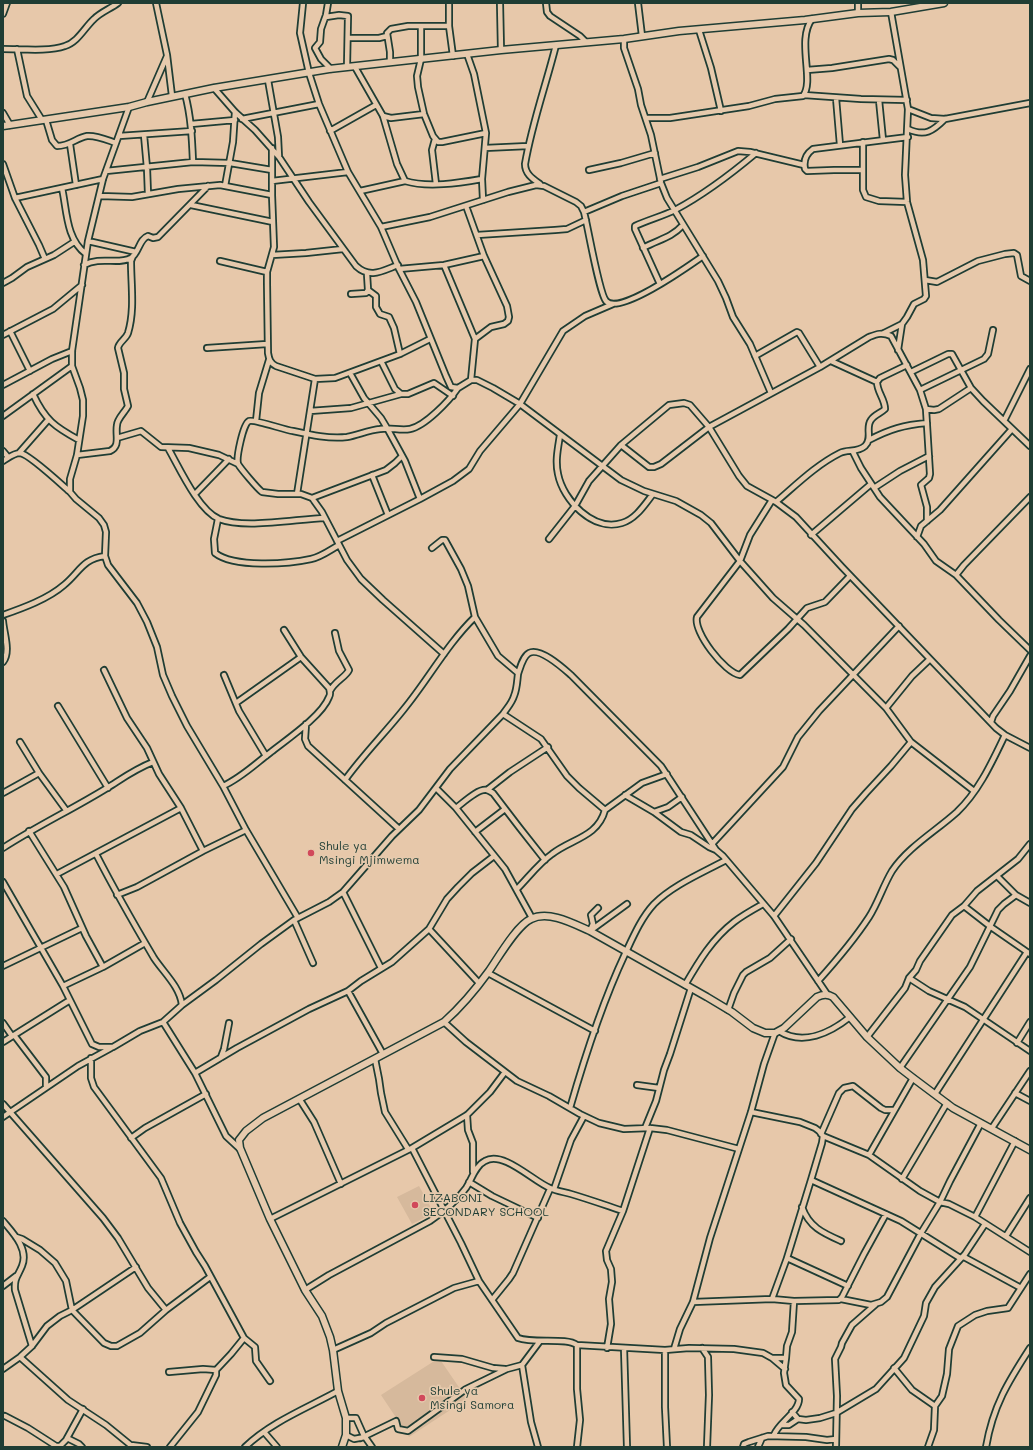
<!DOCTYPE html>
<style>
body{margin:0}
#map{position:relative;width:1033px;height:1450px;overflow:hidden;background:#e7c8aa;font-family:Mali,sans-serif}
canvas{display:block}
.frame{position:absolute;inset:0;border:4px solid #1f3d34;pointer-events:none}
</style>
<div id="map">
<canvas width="1033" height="1450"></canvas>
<div class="frame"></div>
</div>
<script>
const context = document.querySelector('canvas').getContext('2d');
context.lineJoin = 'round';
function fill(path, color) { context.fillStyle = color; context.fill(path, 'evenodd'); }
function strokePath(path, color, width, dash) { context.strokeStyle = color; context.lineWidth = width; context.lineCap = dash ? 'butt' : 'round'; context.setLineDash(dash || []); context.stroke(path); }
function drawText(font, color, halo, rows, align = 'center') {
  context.font = font + ' Mali,sans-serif'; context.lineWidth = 3.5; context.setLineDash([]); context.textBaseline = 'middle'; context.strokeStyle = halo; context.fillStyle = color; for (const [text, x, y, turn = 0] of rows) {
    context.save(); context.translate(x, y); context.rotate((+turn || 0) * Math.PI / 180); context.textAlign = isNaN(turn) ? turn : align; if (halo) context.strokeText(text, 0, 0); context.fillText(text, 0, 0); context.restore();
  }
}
const built = new Path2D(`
 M419 1186 434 1213 412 1224 397 1197Z
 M439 1358 467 1399 409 1437 381 1395Z`);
const street = new Path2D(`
 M156 3 167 55 172 96
 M303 3 300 33 309 73 319 104 348 172 381 227 399 269 416 302 446 376 451 387 458 388 471 380H477L493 388 520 404 621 480 644 491 676 501 701 515 711 523 740 561 773 598 804 625 886 708 911 742 974 791
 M328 3 326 15 321 29 320 42 315 48 321 59 331 69
 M449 3V26L453 56
 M500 3 501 50
 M546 3 547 12 550 16 580 36 586 42
 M638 3 642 36
 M858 3V13
 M3 14 7 3
 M326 17 339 15 348 16 347 67
 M421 26V59L417 76 418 87 424 114 433 136 438 142H442L486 133
 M699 30 711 68 721 111
 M348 38H379L387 36
 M624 39V48L638 89 641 105 651 135 661 183 667 198 718 281 726 298 733 317 750 344 771 393
 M3 49C22 49 48 52 65 46 78 42 85 27 94 19 101 12 110 9 118 3
 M17 49 27 96 42 120
 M467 54 474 74 486 133 482 179 483 200
 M390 62V52L387 33 391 29 408 26H449
 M355 67 383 116 397 164 405 181C428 188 459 183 482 179
 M807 70 832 68 889 59 893 60 900 67
 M268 80 278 137 279 157
 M214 88 235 112 255 130 279 157 309 202 356 266C370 279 382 271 398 265
 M185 94C191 116 192 138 193 162
 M804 95 861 99 907 100
 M836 98 840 145
 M879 100 883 140
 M147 102 167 56
 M129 107 103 179 88 241 72 351V366L80 388 83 400V416L77 455 70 479V492L76 499 99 518 104 525 106 532 105 556 108 565 137 603 147 622 157 647 163 675 172 696 187 726 223 786 246 830 298 918
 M908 109 931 118 945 119 1030 103
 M3 113 10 125
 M383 116 391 118 424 114
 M646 118H670L749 106 775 99 803 96C815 81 796 40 812 19
 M242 119 319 104
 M46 120 52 140 57 146C70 146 76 138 87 136 96 135 107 140 116 143
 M191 124 235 120
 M908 129C925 137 933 131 945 119
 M330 131 376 105
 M144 135 147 168 148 194
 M119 136 192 131
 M435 139 432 150 436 184
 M863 142V190L866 197 879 201 907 202
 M70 144 76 185
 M272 148V195L274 247 267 272V283L268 353C269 359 270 363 276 366L315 379 335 378 400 354 430 339
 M485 148 528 146
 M3 164 15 198 39 245 45 259
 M589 170 621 163 655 153
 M863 170H834L807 171 805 169C803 160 806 154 813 149L908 137
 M106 171 193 162 230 163 272 170
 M660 179 698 167 738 151 750 152 804 165
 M272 181 348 172
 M540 184C533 179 525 174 525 164 532 123 546 85 556 45
 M225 186 233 142 235 112
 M62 188C67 211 66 239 86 254
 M360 191 405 181
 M100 196 132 197 178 189 220 185 272 195
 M15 198 103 179
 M191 205 273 222
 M466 206 484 256 507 306 509 317 508 321 504 324 491 327 475 339
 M584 212 622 196 661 183
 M381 227 430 217 508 192 536 185 544 186 576 202 581 206 584 212C588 227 599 293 606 301 619 316 690 265 703 256
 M477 235 555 230 567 229 586 220
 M88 241 136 252
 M643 248C659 239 670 239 683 225
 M272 255 306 253 343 249
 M220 261 267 272
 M84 265C101 256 118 265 131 258 139 253 139 239 148 236L153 238 158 237 208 186
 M444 265 475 339 471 380
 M399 269 444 265 484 256
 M925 280 937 282 978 261 1005 254 1014 253 1017 255 1021 276 1030 281
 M3 283 12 278 27 267 54 255 74 242
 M660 284 635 229V226C648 220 663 216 675 210 705 194 731 174 756 153
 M368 290 376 296V307L380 314 389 317 394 328 400 354
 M351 294 366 293 368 290 367 274
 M10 331 30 371
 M884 333 902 324 907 317 914 304 924 299 926 296 923 260 907 202 905 175 908 109 891 12
 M3 335 53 309 82 285
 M207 348 267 344
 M898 350 902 324
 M755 356 797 332 799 333 820 367
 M381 361 395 389 401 394H408L434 383 453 396
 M831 361 877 382
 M911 372 948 354H952L971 388 983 401 1030 446
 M350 373 364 398 381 418 387 428 405 461 420 499
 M3 385 52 359 72 351
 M920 390 984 359 988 354 993 330
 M33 394C45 420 55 427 79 440
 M926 409 934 410 939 409 971 388
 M310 411 351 408 401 394
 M3 416 72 366
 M256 421 259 393 269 360
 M1004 421 1030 369
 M560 435C558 448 555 461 558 474 563 500 593 532 622 523 636 519 645 504 653 494
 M117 438 141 431 161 447 189 448 219 455 238 464
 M869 440C890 429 904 425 927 423
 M621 445 649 467H654L661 464 709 427 820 367 869 337C877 334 882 332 891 336L920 390 926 409 930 474 929 478 921 485 927 507V521
 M168 448C179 467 198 510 219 519 245 529 296 519 325 518
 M3 451 8 457
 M853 452 861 468 880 497 924 544 936 561 956 575 999 620 1030 650
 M19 453 48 420
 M77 455 110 451C121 446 115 435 117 425 117 419 125 412 128 406L124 389V373L118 348C119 342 126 339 128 333 135 310 131 285 131 261L133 256
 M3 461C8 458 14 453 20 453 29 454 62 485 70 492
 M372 475 388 515
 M874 488 900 471 929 456
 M195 494 229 459
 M297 494 315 379
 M312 498 386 470 395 463 402 456
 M772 500 750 535 740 561 697 617C693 632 725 673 740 675L788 629 807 608 825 602 850 576
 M776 502C796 485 816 465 840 453 848 449 857 453 865 446 873 438 865 428 871 420 874 415 881 413 885 409 885 399 877 392 877 382L880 378 907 365
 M218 519 214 539 215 553C234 568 288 564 311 559 321 557 330 550 339 545
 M811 535 871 484
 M917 537 921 526 940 510 1012 429
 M549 539 575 506 589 481 621 445 669 405 684 403 690 405 709 427 739 476 747 486 776 502 796 517 842 567 996 728 1005 735 1030 748
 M337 541 420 499 453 481 469 469 480 451 520 404 563 331 585 316 613 304
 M432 548 442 540H445L461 569 468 586 475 617 498 656 518 673
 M956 575 964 565 1030 497
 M3 615C23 608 48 599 64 585 80 572 82 559 105 556
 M3 621C4 634 11 652 3 662
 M444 654 383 600 361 579 347 560 322 512 312 498 301 494H278L262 492C257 488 241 469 238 464 236 458 243 424 249 421 255 419 284 430 293 431 311 435 329 439 347 437 358 435 369 430 380 429 390 427 400 431 410 429 425 426 449 401 458 388
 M104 670 127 718 147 748 159 774 181 808 203 851
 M224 675 239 711 266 756
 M330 691C335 681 346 677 349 670L339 651 335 633
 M236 703 301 657
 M58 706 108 788
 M886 708 912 676 930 659
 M503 714 541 739 567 776 579 788 605 810
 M991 722 993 716 1010 691 1030 656
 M306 724 305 739 308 746 399 829
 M20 742 39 773 66 810
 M345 780C363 755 385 733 404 709 428 680 447 644 475 617
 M223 786C241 778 255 764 271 752 286 740 322 716 329 697 331 694 330 691 329 688L301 657 284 630
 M436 788 456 808 505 869 532 918
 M487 790 510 772 548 747
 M3 793 39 773
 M625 795 654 812 681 832 691 835 709 847 716 850
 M456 808C463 803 478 788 487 790 490 791 491 792 493 793L519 827 545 860
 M654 812 668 807 682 797
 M29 831 64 887 86 936 103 967
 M475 832 505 809
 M712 844 783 767 798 737 819 711 899 626
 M3 848C37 826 73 809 107 788 123 778 135 769 153 762
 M96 854C114 889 134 924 154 958 164 973 180 987 182 1005
 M57 874 181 808
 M997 876 1016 895 1030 903
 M3 882 63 986 92 1044 99 1047H113L140 1031 163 1022 182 1005 216 980 261 944 294 920 329 902 343 892 392 836 419 810 450 769 503 714C507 708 512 703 514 696 517 689 517 682 518 674 520 668 523 656 529 653 540 647 563 668 571 675L661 766 716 850 723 856 774 916 827 994
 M517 889C528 878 539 863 552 854 571 839 598 837 605 810L642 783 667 774
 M343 892 381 968
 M117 895 137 887 203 851 246 830
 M964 906 991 927 1030 954
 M774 916 816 863 852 809 866 793 891 766 911 742
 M294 920 313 963
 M429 929 479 983
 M590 931 627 904
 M590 931 593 924 591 915 598 908
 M3 966 82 928
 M488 973 595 1031
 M909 978 929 991 965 1007 1030 1051
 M818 981C836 961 854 940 869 917 878 903 883 886 892 871 908 847 936 831 957 812 979 791 992 762 1005 735
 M685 985C699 961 712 939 734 922 743 915 754 909 763 904
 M63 986 103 967 145 943
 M348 991 383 1054
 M728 1010 734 993 743 975 746 972 770 958 791 939
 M163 1022 195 1073 226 1136 240 1149
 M444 1022 466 1042 517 1081 549 1096 580 1114 599 1123 624 1129 650 1128 667 1130 739 1149
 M3 1023 12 1036
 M779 1031C803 1046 830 1033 850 1017
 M14 1035 46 1077V1086
 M867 1037 905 988 909 978 916 970 920 961 952 915 964 906 977 891 1018 859 1030 844
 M3 1042 70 1000
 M1017 1043 1030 1022
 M221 1057 224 1049 229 1023
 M91 1058V1078L94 1087 161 1178 180 1223 196 1252 205 1266 244 1338 255 1347 256 1361 270 1381
 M375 1059 379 1079 381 1093 385 1112 408 1149
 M900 1068 970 967 998 910 1004 904 1016 895
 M195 1073 237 1048 309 1009 348 991 361 981 392 962 429 929 447 899 458 887 472 873 494 856
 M637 1085 659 1088
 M1015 1093 1030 1101
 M935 1094 1027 952
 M300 1100 314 1122 341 1184
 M3 1104 103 1218 118 1238 148 1288 166 1310
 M570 1108C585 1056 602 1003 625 954 633 937 641 918 654 904 673 885 702 873 726 860
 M751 1112 800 1122 815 1128 819 1131 823 1136 822 1143 811 1180 787 1258 772 1299
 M467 1115 468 1130 473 1143V1172
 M3 1117 78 1066 111 1048
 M645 1128 656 1101 664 1070 670 1054 691 988
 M992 1128 1030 1071
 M821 1134 839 1093 844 1088 853 1086 881 1108 885 1110H894
 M823 1136 869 1155 920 1191 940 1202 949 1204 975 1217 1030 1252
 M131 1138 145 1128 206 1094
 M412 1148 467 1115 490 1092 505 1072
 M869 1155 913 1078
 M902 1179 947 1103
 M811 1180 901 1221 960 1258 964 1257 1021 1288
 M469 1182 492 1196 538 1218
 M554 1189 571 1140 584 1116
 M802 1207C809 1227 823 1233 841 1241
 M975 1217 1015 1141
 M270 1219 412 1148 461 1243 479 1281 518 1338C534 1344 566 1337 577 1345L665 1350 689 1348 734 1349 763 1353 772 1358H786L787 1346 792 1332 794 1301
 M3 1221C13 1233 29 1249 22 1266 18 1276 14 1278 15 1290L32 1346
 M1006 1236 1030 1198
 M16 1237 22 1239 40 1250 55 1263 66 1281 72 1310 104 1343 111 1346H117L140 1333 166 1310 210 1277
 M787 1258 848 1286
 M3 1286 16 1276
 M305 1290 329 1275 430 1221C444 1211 456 1202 466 1188 472 1179 475 1166 485 1161 503 1150 534 1182 550 1188 556 1191 564 1192 571 1194 588 1199 605 1205 623 1211
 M841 1299 871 1305 881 1302 887 1297 921 1233 940 1202 950 1181 981 1123
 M492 1300 509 1279 513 1273 550 1189
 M693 1302 772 1299 794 1301 839 1300 842 1297 864 1254 886 1214
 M577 1345V1389L580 1420 577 1447
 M607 1348 611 1324 609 1299 612 1282 611 1269 607 1260 606 1251 623 1211 650 1128
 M624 1348 627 1447
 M702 1348 708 1357 709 1395 707 1447
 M674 1349 680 1329 693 1302 710 1238 751 1112 764 1064 775 1033
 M333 1350 371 1333 386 1323 454 1288 479 1281
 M665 1350V1407L667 1447
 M20 1357 68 1400 106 1425 133 1447
 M434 1357 462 1359 493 1368 505 1369
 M772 1358 785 1369
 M894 1368 912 1390 935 1406
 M3 1369 20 1357 32 1346 47 1326 60 1316 72 1310 136 1267
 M169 1372 203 1369 216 1370
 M792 1412 798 1419 806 1420 820 1418 836 1413 876 1389 904 1358 924 1316 926 1303 935 1287 965 1254 985 1224
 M5 1416 28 1428 56 1446H60L66 1440 83 1409
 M346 1418H356L364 1436
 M782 1425H789L798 1419
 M264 1432 277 1447
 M346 1435 354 1439 365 1437 372 1447
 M774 1435C778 1423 799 1412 799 1399L786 1385 784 1373 786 1358
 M67 1438 79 1444 82 1447
 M361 1438 396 1421 398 1429 408 1431 466 1389 507 1369 522 1365
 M131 1445 147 1447
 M170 1447 198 1412 216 1375V1370L231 1354 244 1338
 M245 1447C271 1422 307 1408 338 1391
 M538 1447 531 1422 522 1365 540 1341
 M743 1447 744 1444 749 1442 768 1436 806 1437 827 1440 836 1439
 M758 1447 762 1438
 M836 1447 837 1396 835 1359 841 1347 842 1343 852 1325 876 1304
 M928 1447 934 1430 935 1406 942 1396 947 1374 949 1349 958 1326 975 1315 987 1311 1008 1308 1030 1274
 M986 1447C993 1406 1008 1382 1030 1348`);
const secondary = new Path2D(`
 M3 126 129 107 147 102 214 88 329 69 501 50 624 39 679 31 805 20 858 13 891 12 944 3
 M342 1447 346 1435V1418L338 1391 333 1350 330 1337 322 1316 305 1290 270 1219 240 1148 239 1140 246 1131 263 1118 444 1022C461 1007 476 989 489 971 498 958 517 925 531 919 549 910 574 924 590 931L707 997 732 1012 753 1028 765 1033H775L784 1028 817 997C823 994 828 994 833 997L867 1037 900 1068 913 1078 953 1108 1030 1150`);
const markers = [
 [311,853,4,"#d1495b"],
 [415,1205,4,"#d1495b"],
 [422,1398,4,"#d1495b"]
];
const poiNames = [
 ["Shule ya",319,846],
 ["Msingi Mjimwema",319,860],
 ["LIZABONI",423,1198],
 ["SECONDARY SCHOOL",423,1212],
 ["Shule ya",430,1391],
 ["Msingi Samora",430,1405]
];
fill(built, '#d6b99c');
strokePath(street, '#1f3d34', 8);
strokePath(secondary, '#1f3d34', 9);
strokePath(street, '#e6caad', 4.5);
strokePath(secondary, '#e6caad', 6);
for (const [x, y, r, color] of markers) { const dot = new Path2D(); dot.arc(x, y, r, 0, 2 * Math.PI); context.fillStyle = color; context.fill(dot); strokePath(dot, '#e6caad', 1.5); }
drawText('12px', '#1f3d34', '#e6caad', poiNames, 'left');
</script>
